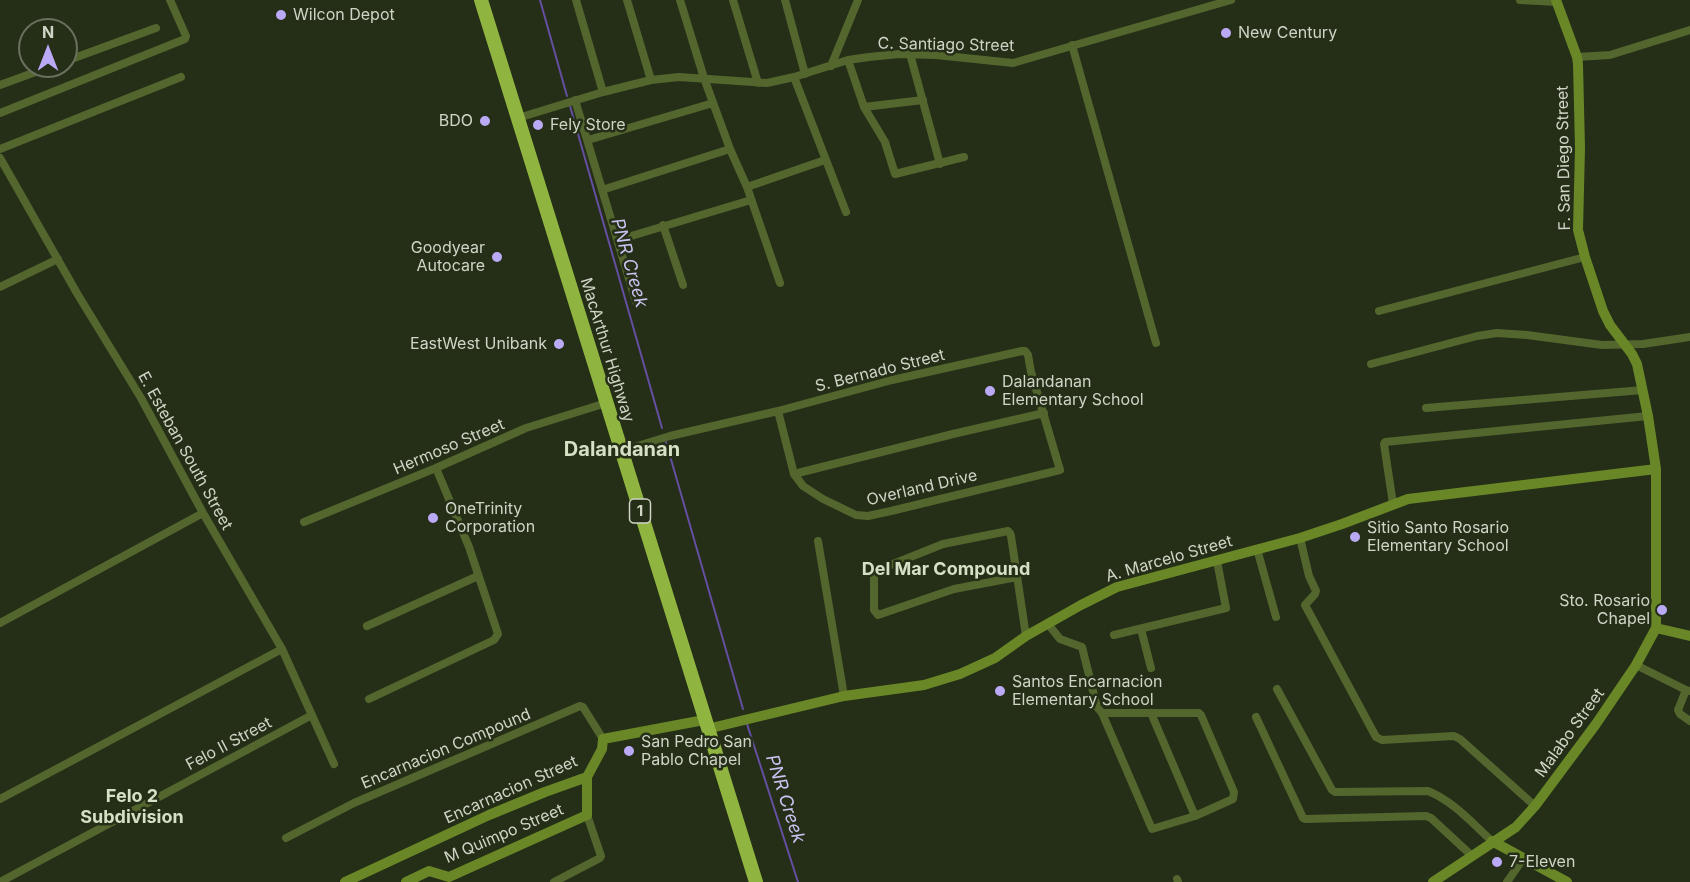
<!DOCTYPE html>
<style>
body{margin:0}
#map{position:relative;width:1690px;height:882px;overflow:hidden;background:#252e17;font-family:Inter,sans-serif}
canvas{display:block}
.north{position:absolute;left:18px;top:18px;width:60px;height:60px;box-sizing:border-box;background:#252e17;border:2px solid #69705d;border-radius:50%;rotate:0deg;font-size:16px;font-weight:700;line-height:24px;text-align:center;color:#cfd4c6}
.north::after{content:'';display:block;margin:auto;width:21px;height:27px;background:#baaaf6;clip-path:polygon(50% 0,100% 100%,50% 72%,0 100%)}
</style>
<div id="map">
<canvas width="1690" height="882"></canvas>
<div class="north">N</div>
</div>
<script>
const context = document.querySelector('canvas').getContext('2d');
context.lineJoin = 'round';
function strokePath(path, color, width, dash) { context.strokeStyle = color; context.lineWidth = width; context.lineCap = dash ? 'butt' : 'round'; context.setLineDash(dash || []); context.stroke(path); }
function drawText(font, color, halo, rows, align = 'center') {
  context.font = font + ' Inter,sans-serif'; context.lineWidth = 5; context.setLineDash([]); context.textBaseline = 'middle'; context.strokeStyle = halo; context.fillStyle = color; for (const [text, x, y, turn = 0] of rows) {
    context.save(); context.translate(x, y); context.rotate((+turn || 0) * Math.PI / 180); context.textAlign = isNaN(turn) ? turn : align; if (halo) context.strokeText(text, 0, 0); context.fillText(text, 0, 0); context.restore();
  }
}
const stream = new Path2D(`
 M540 0 567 96
 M570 106 662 428
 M666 442 743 709
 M747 724 798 882`);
const street = new Path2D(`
 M576 0 603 92
 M627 0 651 80
 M680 0 704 78 730 149 747 187 780 283
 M733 0 758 83
 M785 0 805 74
 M1520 0 1557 2
 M1072 45 1156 343
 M910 54 940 164
 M1577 57 1610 55 1690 30
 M848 60 864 107 885 142 895 174 964 157
 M66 61 156 28
 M831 66 858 0
 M794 77 846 212
 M0 85 52 66
 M575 100 636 302
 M864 107 923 100
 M0 113 185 39 186 36 170 0
 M518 118 603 92 651 80 679 77 767 83 794 77 848 60 869 57 899 54 936 55 1013 63 1231 0
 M588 140 713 103
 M0 149 181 77
 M0 158 78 295 141 398 203 513 282 649 334 764
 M747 187 825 160
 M602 190 730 149
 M663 225 683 285
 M618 240 751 200
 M0 287 58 259
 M1379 311 1585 257
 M1371 364 1477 336 1497 333 1527 335 1602 345 1643 344 1690 337
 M1426 408 1643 390
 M621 451 670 436 778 411 892 380 1022 351H1025L1028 355 1031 372 1060 470 891 511 868 516 856 515 823 499 803 486 794 474 778 411
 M794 474 953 434 1044 413
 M1393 504 1384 444 1385 442 1648 416
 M304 522 436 468 526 428 606 403
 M1300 538 1309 576 1316 591 1315 594 1305 605 1376 737 1382 740 1454 736 1460 739 1535 806
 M818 541 844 696
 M1257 549 1276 617
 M1017 577 954 589 878 615 874 610V575L878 570 943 544 1008 531 1010 533 1011 536 1026 636
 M0 623 203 513
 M1048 624 1060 639 1082 647 1097 707 1102 713 1152 829 1195 816 1233 799 1234 792 1201 715 1199 713H1102
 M367 626 478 576
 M1141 629 1151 668
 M1114 635 1226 608 1217 561
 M1636 665 1686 690 1690 691
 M1277 689 1332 790 1335 792 1428 791C1453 801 1473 824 1492 841
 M1686 690 1678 710 1680 714 1690 721
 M369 699 494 640 498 634 469 547 436 468
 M1151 713 1195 816
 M1256 717 1303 818 1305 819 1426 816 1431 818 1471 855
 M0 799 282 649
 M286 838 354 803 580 706 583 707 603 739
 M1177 879 1178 882
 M0 882 312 715
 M554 882 600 858 601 856 587 815
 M1507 882 1523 859`);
const secondary = new Path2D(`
 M1656 628 1690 636
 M707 729 844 696 924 685 960 674 995 658 1026 636 1081 605 1117 587 1300 538 1342 524 1408 499 1656 469
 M1492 841 1567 882
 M345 882 489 815 545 792 587 777 602 749 603 739 704 720
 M406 882 429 871 449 877 587 815V777
 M1433 882 1516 827 1535 806 1596 724 1636 665 1656 628V469L1648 416 1637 364 1632 354 1610 325 1603 311 1585 257 1578 230 1580 148 1578 64 1577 57 1556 0`);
const highway = new Path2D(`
 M481 0 756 882`);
const markers = [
 [281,15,6,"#baaaf6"],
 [1226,33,6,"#baaaf6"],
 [485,121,6,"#baaaf6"],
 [538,125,6,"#baaaf6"],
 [497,257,6,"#baaaf6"],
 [559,344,6,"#baaaf6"],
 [990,391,6,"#baaaf6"],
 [433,518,6,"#baaaf6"],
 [1355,537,6,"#baaaf6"],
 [1662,610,6,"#baaaf6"],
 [1000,691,6,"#baaaf6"],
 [629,751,6,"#baaaf6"],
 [1497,862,6,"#baaaf6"]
];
const shields = [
 [640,511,21]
];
const shieldNames = [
 ["1",640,511]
];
const poiNames = [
 ["Wilcon Depot",293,15],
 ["New Century",1238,33],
 ["BDO",473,121,"right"],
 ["Fely Store",550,125],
 ["Goodyear",485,248,"right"],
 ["Autocare",485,266,"right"],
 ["EastWest Unibank",547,344,"right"],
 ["Dalandanan",1002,382],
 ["Elementary School",1002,400],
 ["OneTrinity",445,509],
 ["Corporation",445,527],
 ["Sitio Santo Rosario",1367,528],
 ["Elementary School",1367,546],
 ["Sto. Rosario",1650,601,"right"],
 ["Chapel",1650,619,"right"],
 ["Santos Encarnacion",1012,682],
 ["Elementary School",1012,700],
 ["San Pedro San",641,742],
 ["Pablo Chapel",641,760],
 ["7-Eleven",1509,862]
];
const streetNames = [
 ["C. Santiago Street",946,45,1],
 ["F. San Diego Street",1564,158,-91],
 ["MacArthur Highway",607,350,73],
 ["S. Bernado Street",880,371,-14],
 ["Hermoso Street",449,447,-23],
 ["E. Esteban South Street",185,451,61],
 ["Overland Drive",922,488,-13],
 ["A. Marcelo Street",1169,559,-16],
 ["Malabo Street",1570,733,-54],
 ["Felo II Street",229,744,-28],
 ["Encarnacion Compound",446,749,-23],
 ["Encarnacion Street",511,790,-24],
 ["M Quimpo Street",504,834,-23]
];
const waterNames = [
 ["PNR Creek",629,263,74],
 ["PNR Creek",785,799,72]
];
const neighbourhoodNames = [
 ["Del Mar Compound",946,570],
 ["Felo 2",132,797],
 ["Subdivision",132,818]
];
const quarterNames = [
 ["Dalandanan",622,450]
];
strokePath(stream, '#644fa0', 2);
strokePath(street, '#53662e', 8);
strokePath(secondary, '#698727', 10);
strokePath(highway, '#8fb540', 14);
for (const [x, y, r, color] of markers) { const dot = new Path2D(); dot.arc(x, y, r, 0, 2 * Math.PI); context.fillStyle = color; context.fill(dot); strokePath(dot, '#252e17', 2); }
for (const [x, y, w] of shields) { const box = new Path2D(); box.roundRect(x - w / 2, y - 12, w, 24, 4.5); context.fillStyle = '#252e17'; context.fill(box); strokePath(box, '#cfd4c6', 1.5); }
drawText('bold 15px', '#cfd4c6', null, shieldNames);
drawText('16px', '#cfd4c6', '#252e17', poiNames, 'left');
drawText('16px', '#cfd4c6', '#252e17', streetNames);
drawText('italic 18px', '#cac3f0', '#252e17', waterNames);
drawText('bold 18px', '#d5e0c4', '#252e17', neighbourhoodNames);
drawText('bold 20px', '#d5e0c4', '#252e17', quarterNames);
</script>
